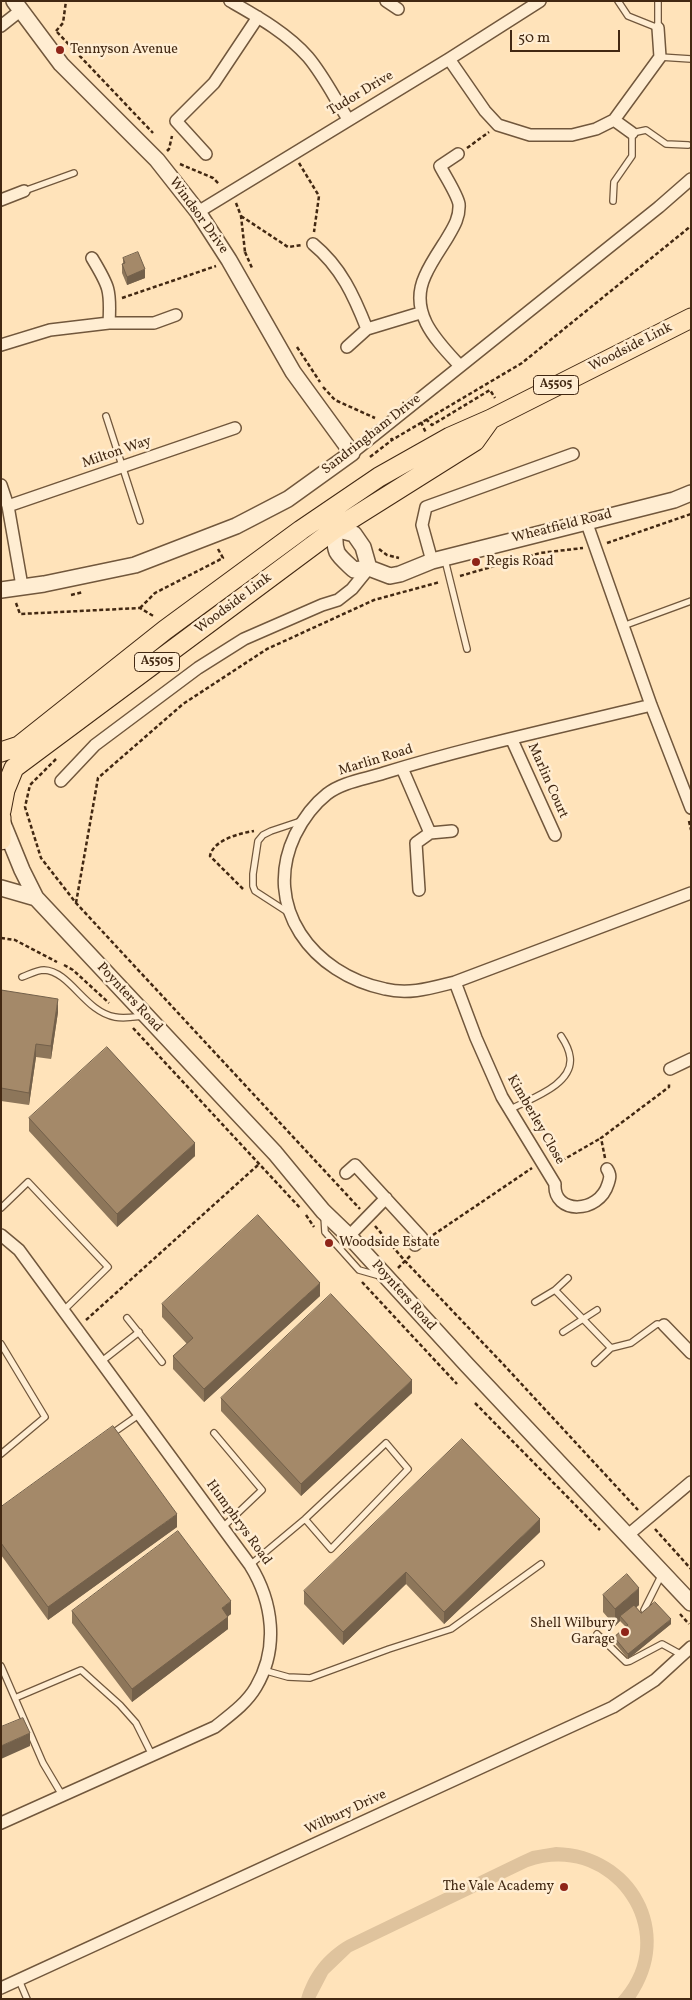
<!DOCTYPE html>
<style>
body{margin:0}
#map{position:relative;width:692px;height:2000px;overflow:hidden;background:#ffe3ba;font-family:Vollkorn,serif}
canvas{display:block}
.frame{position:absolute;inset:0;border:2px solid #422812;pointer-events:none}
.scale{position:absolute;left:510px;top:30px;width:110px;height:22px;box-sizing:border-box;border:2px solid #422812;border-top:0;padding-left:6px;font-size:15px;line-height:18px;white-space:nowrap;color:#422812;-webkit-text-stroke:4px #ffedd2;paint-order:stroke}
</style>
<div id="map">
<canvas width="692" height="2000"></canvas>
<div class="frame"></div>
<div class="scale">50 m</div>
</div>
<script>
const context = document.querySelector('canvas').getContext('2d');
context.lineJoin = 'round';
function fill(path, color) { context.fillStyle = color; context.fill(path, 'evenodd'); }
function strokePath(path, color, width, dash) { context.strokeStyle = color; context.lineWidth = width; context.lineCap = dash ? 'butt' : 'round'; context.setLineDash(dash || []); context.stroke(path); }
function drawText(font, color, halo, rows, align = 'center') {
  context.font = font + ' Vollkorn,serif'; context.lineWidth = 5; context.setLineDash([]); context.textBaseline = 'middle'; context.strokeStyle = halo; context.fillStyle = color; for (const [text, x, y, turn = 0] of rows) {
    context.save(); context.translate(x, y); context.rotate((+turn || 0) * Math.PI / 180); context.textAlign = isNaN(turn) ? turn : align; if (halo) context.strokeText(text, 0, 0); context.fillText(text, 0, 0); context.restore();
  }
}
const green = new Path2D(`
 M556 1847C636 1849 682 1932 635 1999H617C678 1935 610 1837 528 1867L351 1952 328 1974 315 1999H301C308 1974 324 1953 347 1940L521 1856 532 1851Z`);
const path = new Path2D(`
 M56 31 63 23 66 1
 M57 32 153 133
 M467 148 489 132
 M167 151 169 149 172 136
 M299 163 319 196 314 232
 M180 164 213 178 219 184
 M236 203 241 216 245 252H243
 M241 216 288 247 302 245
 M245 252 252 268
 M122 298 216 266
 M297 347 320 382
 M323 387 335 400 375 418
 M426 419 432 425 490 390 495 398
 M421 422 426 433
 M391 438 392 440 522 363 691 226
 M370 457 392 440
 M607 543 691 514
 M379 549 387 555 399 558
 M460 576 540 553 583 548
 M71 595 83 592
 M16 603 20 614 140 608 155 617
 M140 608 155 593 223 558 218 549
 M56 759 30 785 25 807 41 858 76 903 360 1209
 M689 821 691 830
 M243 889 210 856C213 840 240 833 254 831
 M76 903 98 778 183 704 267 649 374 600 440 582
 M1 938 15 940 57 962
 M64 965 73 970 109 1003
 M133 1028 301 1209
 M605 1158 601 1138 669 1087V1082
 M556 1164 601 1138
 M306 1215 314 1227
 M375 1226 405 1261 503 1364 638 1510
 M433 1235 532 1168
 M398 1268 410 1256
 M362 1282 457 1384
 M86 1320 258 1165
 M475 1403 600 1530
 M655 1529 691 1569
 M680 1614 689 1624`);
const service = new Path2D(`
 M618 1 628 16 658 28V1
 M660 57 691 59
 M24 191 74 173
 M613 201 614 182 632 156V133L646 130 666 144 688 145
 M106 416 140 521
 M445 560 467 649
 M623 626 691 601
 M289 913 255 891 253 886V874L258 841 263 835 271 831 301 821
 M22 977C28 975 37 970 44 970 70 971 85 1012 115 1017 124 1019 134 1017 143 1016
 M509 1110C529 1099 574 1085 570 1057 569 1049 565 1042 561 1036
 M1 1208 28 1182 108 1267 64 1310
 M324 1216 325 1232 359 1270 380 1276
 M555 1290 568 1278
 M535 1302 555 1290 611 1348 631 1343 657 1324 664 1325
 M127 1318 162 1362
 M563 1332 597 1310
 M1 1344 45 1417 1 1454
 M102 1361 139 1332
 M595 1363 611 1348
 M214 1433 262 1490 223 1527
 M110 1435 140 1414
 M250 1565 305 1519 386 1443 408 1469 331 1549 305 1519
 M648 1617 644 1610 662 1574
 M597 1634 626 1662 630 1661 662 1644 682 1655
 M1 1666 43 1763 62 1795
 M263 1670 288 1677 310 1678 389 1649 451 1629 541 1564
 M15 1698 81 1670 120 1705 136 1723 152 1755
 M19 1980 27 1999`);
const minor = new Path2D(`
 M230 1C258 17 287 33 308 57 324 76 335 99 348 119
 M386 1 398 9
 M1 26 20 11
 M449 59 485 111 498 125 530 135H572L596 129 614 120 660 57 658 28
 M614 120 632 133
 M206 154 176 121 214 83 258 17
 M458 154 440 166C445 176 457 194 459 204 460 218 453 228 446 240 439 251 430 264 425 276 408 313 437 341 460 366
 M1 200 24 191
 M198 212 449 59 540 1
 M313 244C341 267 354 296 367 329
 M109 323H154L176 315
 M1 345 50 330 109 323C111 290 109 286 92 258
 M347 347 367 329 420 313
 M352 453 659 207 691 179
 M1 485 8 506 22 586
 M8 506 235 428
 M586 521 651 705 691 808
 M432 561 422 525 426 507 573 454
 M651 705C562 727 471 746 384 773 366 779 342 782 327 794 313 805 303 819 295 835 261 907 313 974 385 989 409 995 431 988 455 982L691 893
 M512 740 555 835
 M402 768 430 833 416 843 419 890
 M61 781 95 745 198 668 244 639 322 605 338 600 352 589 369 568
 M430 833 452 831
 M455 982 476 1038 502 1097 555 1184C553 1215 599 1214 608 1184 610 1178 611 1175 607 1169
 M670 1069 691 1059
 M346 1173 355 1165 422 1238 415 1245
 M1 1235 19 1250 250 1565C273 1602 279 1648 256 1687 246 1704 230 1715 215 1727L1 1823
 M349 1236 386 1198
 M664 1325 691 1353
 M628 1535 691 1482
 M1 1988 613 1707 655 1680 691 1647`);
const tertiary = new Path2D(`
 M329 521C339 534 332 540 337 552 340 558 349 565 354 570L369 568
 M335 529 354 534 363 547 369 568
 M369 568 390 576 400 574 432 561 674 500 691 493
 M1 590 44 584 135 565 236 526 288 499 352 453 293 372 229 260 198 212 157 160 61 64 14 1
 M2 821 22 870 36 898 275 1153 323 1211 349 1236 467 1365 691 1603
 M1 888 36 898`);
const primary = new Path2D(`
 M1 752 19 746 165 630 301 530 379 477 450 437 491 419 691 318
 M1 811 5 790 14 768 335 529 475 441 490 420
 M1 817V840`);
const wall = new Path2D(`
 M123 258 145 278 127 285 122 273V264H123Z
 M1 990 58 1012 51 1059 36 1057 29 1105 1 1101Z
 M29 1118 195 1156 117 1227 29 1131Z
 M320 1296 204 1402 173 1369V1356L187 1344 162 1317V1304Z
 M412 1393 301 1496 221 1411V1398Z
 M1 1507 177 1527 48 1620 1 1555Z
 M540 1532 444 1624 406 1584 343 1645 304 1604V1591Z
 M603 1595 639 1605 636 1607 641 1613 671 1624 628 1659 614 1642V1637L626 1627 620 1621 615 1626 603 1612Z
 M72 1611 231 1614 228 1616V1629L132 1702 72 1623Z`);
const shadedWall = new Path2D(`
 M145 269V278L127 285V277Z
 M58 999V1012L51 1059V1046Z
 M36 1044V1057L29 1105V1093Z
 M195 1143V1156L117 1227V1214Z
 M320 1283V1296L204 1402V1389Z
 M412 1380V1393L301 1496V1484Z
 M177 1514V1527L48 1620V1607Z
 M540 1519V1532L444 1624V1612Z
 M406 1572V1584L343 1645V1632Z
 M639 1588V1605L623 1619 620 1616V1621L615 1626V1609Z
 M231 1601V1614L222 1621V1608Z
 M228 1617V1629L132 1702V1689Z
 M671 1619V1624L628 1659V1654Z
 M30 1733V1746L1 1759V1746Z`);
const building = new Path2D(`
 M138 252 145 269 127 277 122 264 125 263 123 258Z
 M1 990 58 999 51 1046 36 1044 29 1093 1 1088Z
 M107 1047 195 1143 117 1214 29 1118Z
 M258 1215 320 1283 204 1389 173 1356 193 1338 162 1304Z
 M331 1294 412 1380 301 1484 221 1398Z
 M113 1426 177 1514 48 1607 1 1543V1507Z
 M462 1439 540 1519 444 1612 406 1572 343 1632 304 1591Z
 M178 1531 231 1601 222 1608 228 1617 132 1689 72 1611Z
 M627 1574 639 1588 615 1609 603 1595Z
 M655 1602 671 1619 628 1654 614 1637 628 1625 620 1616 634 1605 641 1613Z
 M23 1718 30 1733 1 1746V1727Z`);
const markers = [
 [60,50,5,"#8f2418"],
 [476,562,5,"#8f2418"],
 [329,1243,5,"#8f2418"],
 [625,1632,5,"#8f2418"],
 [564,1887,5,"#8f2418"]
];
const shields = [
 [556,385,45],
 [157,662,45]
];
const shieldNames = [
 ["A5505",556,385],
 ["A5505",157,662]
];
const poiNames = [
 ["Tennyson Avenue",70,50],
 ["Regis Road",486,562],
 ["Woodside Estate",339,1243],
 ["Shell Wilbury",615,1624,"right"],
 ["Garage",615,1640,"right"],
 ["The Vale Academy",554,1887,"right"]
];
const streetNames = [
 ["Tudor Drive",361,94,-31],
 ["Windsor Drive",198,216,54],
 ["Woodside Link",631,348,-27],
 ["Sandringham Drive",372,435,-38],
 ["Milton Way",117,453,-19],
 ["Wheatfield Road",562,527,-14],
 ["Woodside Link",234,604,-37],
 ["Marlin Road",376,761,-17],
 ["Marlin Court",547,781,66],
 ["Poynters Road",129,998,47],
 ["Kimberley Close",535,1120,60],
 ["Poynters Road",403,1296,48],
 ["Humphrys Road",238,1523,54],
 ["Wilbury Drive",346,1813,-25]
];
fill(green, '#dfc39d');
strokePath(service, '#71573c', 8);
strokePath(minor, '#71573c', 14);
strokePath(tertiary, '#71573c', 18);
strokePath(primary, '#422812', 21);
strokePath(path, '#422812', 2.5, [4, 2.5]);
strokePath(service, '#ffedd2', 5.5);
strokePath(minor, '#ffedd2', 11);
strokePath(tertiary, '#ffedd2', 15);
strokePath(primary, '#ffe3ba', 19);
fill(wall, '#8d765a');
fill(shadedWall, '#73604a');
fill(building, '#a48969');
strokePath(building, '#73604a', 1);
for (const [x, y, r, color] of markers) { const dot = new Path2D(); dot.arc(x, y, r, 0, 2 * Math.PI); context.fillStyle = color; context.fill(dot); strokePath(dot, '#ffedd2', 2); }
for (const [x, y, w] of shields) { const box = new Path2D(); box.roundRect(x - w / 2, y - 9.5, w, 19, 4); context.fillStyle = '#ffedd2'; context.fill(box); strokePath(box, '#422812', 1); }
drawText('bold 12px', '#422812', null, shieldNames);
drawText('14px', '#422812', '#ffedd2', poiNames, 'left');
drawText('14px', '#422812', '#ffedd2', streetNames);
</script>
